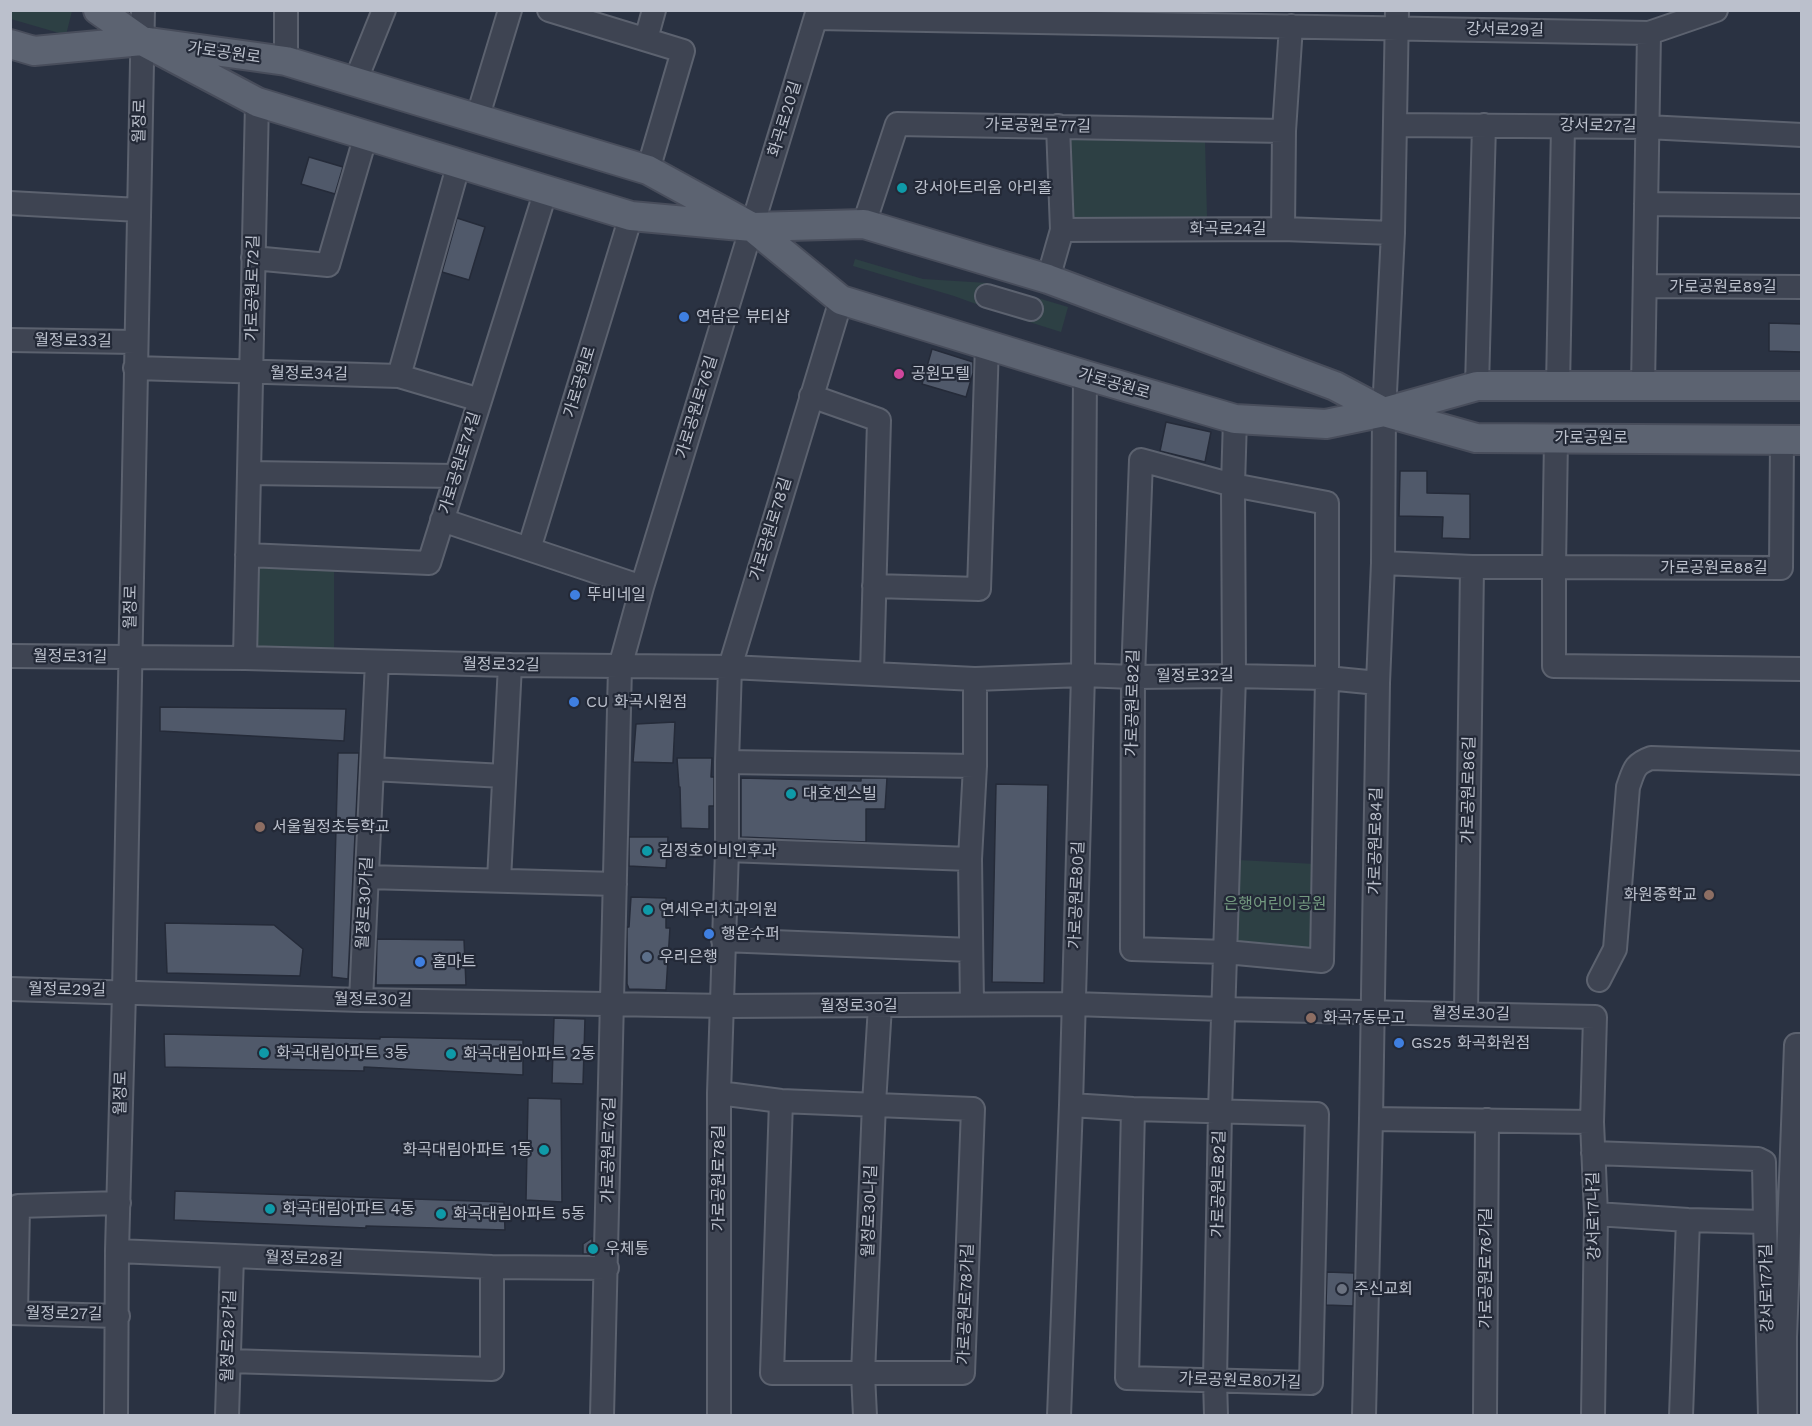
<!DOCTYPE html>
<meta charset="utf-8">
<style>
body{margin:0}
#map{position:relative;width:1812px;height:1426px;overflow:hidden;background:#2a3242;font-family:"Work Sans",sans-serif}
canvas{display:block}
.frame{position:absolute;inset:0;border:12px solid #bbc0cc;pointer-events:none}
</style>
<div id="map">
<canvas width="1812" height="1426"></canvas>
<div class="frame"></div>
</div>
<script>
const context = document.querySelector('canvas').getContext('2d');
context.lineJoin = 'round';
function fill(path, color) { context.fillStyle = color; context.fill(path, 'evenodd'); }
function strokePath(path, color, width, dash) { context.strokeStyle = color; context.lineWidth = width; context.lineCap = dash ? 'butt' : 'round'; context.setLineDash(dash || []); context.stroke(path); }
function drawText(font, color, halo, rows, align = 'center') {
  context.font = font + ' "Work Sans","Noto Sans KR",sans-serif'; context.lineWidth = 4.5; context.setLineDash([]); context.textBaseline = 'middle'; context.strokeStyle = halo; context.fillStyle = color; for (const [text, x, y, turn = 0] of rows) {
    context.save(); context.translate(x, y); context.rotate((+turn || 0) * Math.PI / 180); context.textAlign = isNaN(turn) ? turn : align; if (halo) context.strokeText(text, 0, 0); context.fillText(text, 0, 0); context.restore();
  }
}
const green = new Path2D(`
 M10 11H72L66 35 11 19Z
 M1070 137 1205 140 1207 217 1069 222Z
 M855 259 923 279 987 283 1068 307 1061 332 1004 314 954 296 853 266Z
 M252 562 334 564V652L251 650Z
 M1238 860 1315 864 1312 951 1236 944Z`);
const building = new Path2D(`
 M309 157 343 167 335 194 301 184Z
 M457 218 485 227 469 280 442 272Z
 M1769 323 1802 324V352L1769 351Z
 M932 349 973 362V373L966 397 922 384Z
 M1166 422 1211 432 1205 462 1160 451Z
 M1400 471H1427V493L1470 494V539L1442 538 1443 517 1399 516Z
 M160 707 346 709 344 741 160 731Z
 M675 722 673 763 633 762 636 724Z
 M338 753H359L348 979 332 977Z
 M677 758H712L711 777H714V806H709V829L681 828 680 787H679Z
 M741 778 861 781V778H887L885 809H866V842L741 837Z
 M996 784 1048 785 1044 983 992 982Z
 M629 837H668L666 868 629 866Z
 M631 897 666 898V928H670L666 990 629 989 627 984V927H629Z
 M165 923 274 925 303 949 300 976 167 973Z
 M377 939 464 940 466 985H376Z
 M554 1018 585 1019 583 1084 552 1083Z
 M164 1034 380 1039V1037L523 1040V1075L364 1067V1071L165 1067Z
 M528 1098 561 1099 562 1202 526 1200Z
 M175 1191 504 1202 505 1230 366 1226V1228L174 1220Z
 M592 1238V1254H583V1244Z
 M1327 1272 1354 1273 1353 1306 1326 1305Z`);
const minor = new Path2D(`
 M549 10 683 51 648 170 661 179
 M816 18 1649 33 1716 10
 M646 39 654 10
 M286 61V10
 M355 82 384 10
 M477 119 510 10
 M1395 125 1647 127 1802 135
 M10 203 139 210
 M1646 204 1802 206
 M864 224 897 124 1284 131
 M1283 229 1284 131 1291 26
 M1062 230 1283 229 1393 233
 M253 258 328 265 366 135
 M1048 279 1062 230 1058 126
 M1645 286 1802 287
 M987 296 1031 309
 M10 340 136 342
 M135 368 399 376 480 400
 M399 376 459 163
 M1477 386 1484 125
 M1558 386 1563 126
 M1643 386 1649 33
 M811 396 879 420 872 673
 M1556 438 1554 567 1781 568 1782 440
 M1141 460 1233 485 1327 503V678L1322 961 1226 952 1132 949 1133 677Z
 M249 473 456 476
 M442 520 642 587
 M529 549 631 216 647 215
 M247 555 429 563 546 190
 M1383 563 1472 567H1554V666L1802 669
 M874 586 979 589 987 345
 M10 656 245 658 510 665 730 667 975 679 1083 675 1133 677 1234 676 1327 678 1378 683
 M245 658 257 102
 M727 762 975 766
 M372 769 504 776
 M727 850 970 859
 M367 877 615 884
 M499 880 510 665
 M723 940 971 950
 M1599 980 1615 949 1628 787C1634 770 1634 764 1651 758L1802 763
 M10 989 361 1000 728 1006 1074 1004 1223 1009 1595 1017 1592 1122 1596 1214 1593 1416
 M361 1000 377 662
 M972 1004 970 859 975 766V679
 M1466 1013 1472 567
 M719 1093 781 1101 973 1109 963 1373H772L781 1101
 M1071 1105 1133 1109 1317 1114 1311 1383 1127 1378 1133 1109
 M1371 1119 1592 1122
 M1593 1153 1758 1159 1764 1162 1765 1222
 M1596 1214 1688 1220 1765 1222 1770 1416
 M117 1251 492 1267 607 1268
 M10 1313 118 1316
 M16 1313 18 1206 119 1203
 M229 1361 492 1369V1267
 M116 1416 117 1251 124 992 143 10
 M227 1416 232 1256
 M602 1416 620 667 642 587 818 10
 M719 1416V1093L727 850V762L730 667 841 300
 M865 1416 863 1374 874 1104 880 1006
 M1059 1416 1071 1105 1083 675 1085 375
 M1216 1416 1215 1380 1220 1111 1234 676 1233 485 1235 419
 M1364 1416 1371 1119 1378 683 1383 563 1384 412 1393 233 1397 10
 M1485 1416 1487 1120
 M1681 1416 1688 1220
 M1785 1416V1337L1796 1045H1802`);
const major = new Path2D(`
 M98 10 142 41 286 61 648 170 752 227 864 224 1048 279 1335 386 1384 412 1477 386H1802
 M10 44 34 51 142 41 257 102 631 216 752 227 841 300 1085 375 1235 419 1326 424 1384 412 1476 438 1802 440`);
const markers = [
 [902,188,6,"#0f9aa8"],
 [684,317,6,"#3f7fe0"],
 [899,374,6,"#d1479c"],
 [575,595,6,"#3f7fe0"],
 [574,702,6,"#3f7fe0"],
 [791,794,6,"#0f9aa8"],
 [260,827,6,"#8d6e63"],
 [647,851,6,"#0f9aa8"],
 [1709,895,6,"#8d6e63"],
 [648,910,6,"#0f9aa8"],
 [709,934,6,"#3f7fe0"],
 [647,957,6,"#5c6f8a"],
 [420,962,6,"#3f7fe0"],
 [1311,1018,6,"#8d6e63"],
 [1399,1043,6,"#3f7fe0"],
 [264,1053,6,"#0f9aa8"],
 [451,1054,6,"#0f9aa8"],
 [544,1150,6,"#0f9aa8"],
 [270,1209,6,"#0f9aa8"],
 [441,1214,6,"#0f9aa8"],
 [593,1249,6,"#0f9aa8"],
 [1342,1289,6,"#6b7280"]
];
const streetNames = [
 ["강서로29길",1505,30,1],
 ["가로공원로",224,53,8],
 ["화곡로20길",785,119,-73],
 ["월정로",140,121,-89],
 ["가로공원로77길",1038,126,1],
 ["강서로27길",1598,126,1],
 ["화곡로24길",1228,229],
 ["가로공원로89길",1723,287],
 ["가로공원로72길",253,288,-89],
 ["월정로33길",73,341,1],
 ["월정로34길",309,374,1],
 ["가로공원로",580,382,-73],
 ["가로공원로",1114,384,16],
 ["가로공원로76길",697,407,-73],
 ["가로공원로",1591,438],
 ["가로공원로74길",460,463,-73],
 ["가로공원로78길",771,529,-73],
 ["가로공원로88길",1714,568],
 ["월정로",131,607,-89],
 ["월정로31길",70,657,1],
 ["월정로32길",501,665,1],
 ["월정로32길",1195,676,-1],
 ["가로공원로82길",1133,703,-89],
 ["가로공원로86길",1469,790,-89],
 ["가로공원로84길",1376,841,-89],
 ["가로공원로80길",1077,895,-88],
 ["월정로30가길",365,903,-87],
 ["월정로29길",67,990,1],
 ["월정로30길",373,1000,1],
 ["월정로30길",859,1006],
 ["월정로30길",1471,1014,1],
 ["월정로",121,1093,-89],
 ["가로공원로76길",609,1150,-89],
 ["가로공원로78길",719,1178,-90],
 ["가로공원로82길",1219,1184,-89],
 ["월정로30나길",870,1211,-88],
 ["강서로17나길",1594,1216,-91],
 ["월정로28길",304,1259,2],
 ["가로공원로76가길",1486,1268,-90],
 ["강서로17가길",1767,1288,-91],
 ["가로공원로78가길",966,1304,-88],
 ["월정로27길",64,1314,1],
 ["월정로28가길",229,1336,-88],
 ["가로공원로80가길",1240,1381,2]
];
const poiNames = [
 ["강서아트리움 아리홀",914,188],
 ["연담은 뷰티샵",696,317],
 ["공원모텔",911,374],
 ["뚜비네일",587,595],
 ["CU 화곡시원점",586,702],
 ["대호센스빌",803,794],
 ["서울월정초등학교",272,827],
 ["김정호이비인후과",659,851],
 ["화원중학교",1697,895,"right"],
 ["연세우리치과의원",660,910],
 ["행운수퍼",721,934],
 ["우리은행",659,957],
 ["홈마트",432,962],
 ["화곡7동문고",1323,1018],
 ["GS25 화곡화원점",1411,1043],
 ["화곡대림아파트 3동",276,1053],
 ["화곡대림아파트 2동",463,1054],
 ["화곡대림아파트 1동",532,1150,"right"],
 ["화곡대림아파트 4동",282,1209],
 ["화곡대림아파트 5동",453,1214],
 ["우체통",605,1249],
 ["주신교회",1354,1289]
];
const parkNames = [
 ["은행어린이공원",1275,904]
];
fill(green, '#2d4044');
fill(building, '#50596a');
strokePath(building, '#252b39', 1.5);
strokePath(minor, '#5c626f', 26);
strokePath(major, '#484d5b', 32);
strokePath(minor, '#3e4452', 22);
strokePath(major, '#5c6371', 28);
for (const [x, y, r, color] of markers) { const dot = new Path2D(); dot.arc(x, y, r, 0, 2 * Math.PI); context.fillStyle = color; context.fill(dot); strokePath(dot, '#232937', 2); }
drawText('16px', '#bbc0cc', '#232937', streetNames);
drawText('16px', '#bbc0cc', '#232937', poiNames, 'left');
drawText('16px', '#749a80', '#232937', parkNames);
</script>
